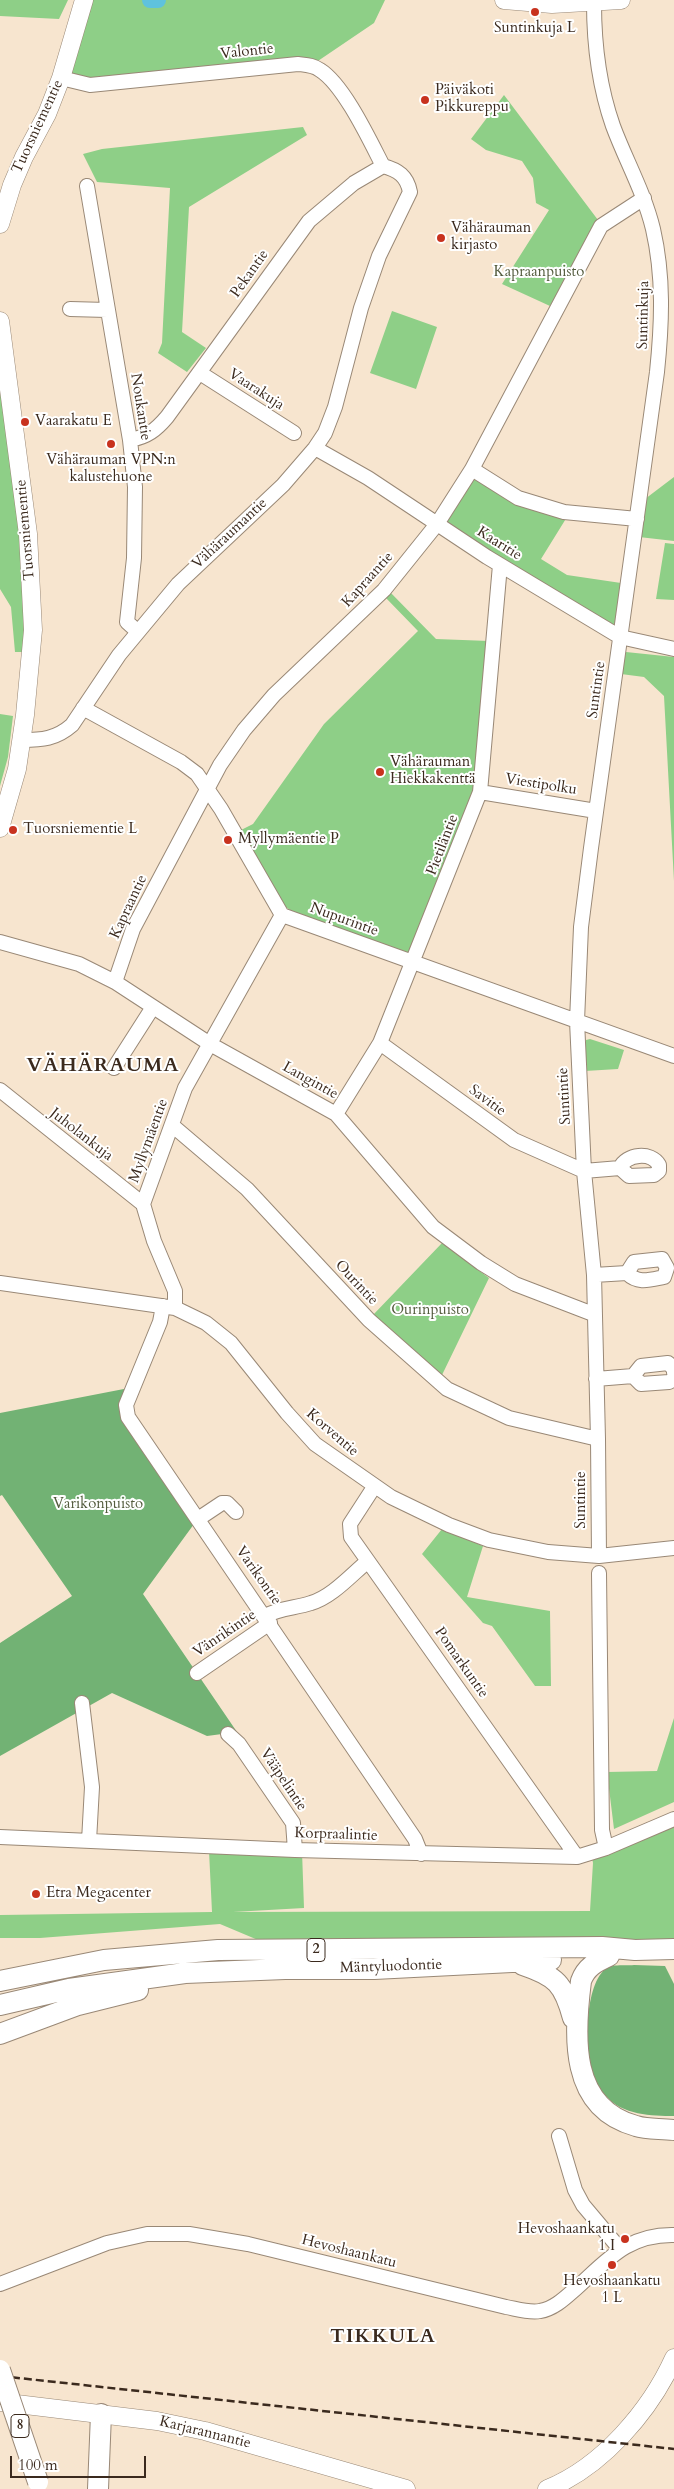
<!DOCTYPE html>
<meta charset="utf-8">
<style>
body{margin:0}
#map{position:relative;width:674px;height:2489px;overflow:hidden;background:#f7e5cf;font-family:Cardo,serif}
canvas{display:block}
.scale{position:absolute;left:10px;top:2456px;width:136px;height:22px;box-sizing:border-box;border:2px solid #3b2a1e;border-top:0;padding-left:6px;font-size:15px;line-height:18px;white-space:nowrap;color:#3b2a1e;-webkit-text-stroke:4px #fff;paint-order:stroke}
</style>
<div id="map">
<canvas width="674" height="2489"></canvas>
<div class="scale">100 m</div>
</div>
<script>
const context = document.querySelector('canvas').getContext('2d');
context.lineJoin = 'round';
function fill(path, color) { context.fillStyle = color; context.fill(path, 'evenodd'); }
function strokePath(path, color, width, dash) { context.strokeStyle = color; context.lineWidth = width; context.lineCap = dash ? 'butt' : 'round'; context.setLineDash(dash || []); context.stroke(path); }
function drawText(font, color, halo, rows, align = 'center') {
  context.font = font + ' Cardo,serif'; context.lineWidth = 4; context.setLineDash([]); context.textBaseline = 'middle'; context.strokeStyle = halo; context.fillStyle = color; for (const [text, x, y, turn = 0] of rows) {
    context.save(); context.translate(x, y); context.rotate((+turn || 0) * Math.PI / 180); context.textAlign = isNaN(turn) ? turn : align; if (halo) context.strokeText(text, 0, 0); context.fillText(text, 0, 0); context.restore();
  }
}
const green = new Path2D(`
 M0 0H68L59 19 0 16Z
 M89 0H385L374 23 312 65 91 85 61 78Z
 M504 95 598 220 550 306 502 284 549 210 536 203 533 178 522 161 486 150 471 139Z
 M303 127 307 135 189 207 182 332 206 348 187 372 158 353 162 343 170 188 97 182 83 154 102 149Z
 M392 311 437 327 416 389 370 373Z
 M7 360 31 652H15L11 607 0 589V362Z
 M477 472 567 517 541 559 567 575 621 583 614 633 442 527Z
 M674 477V541L639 537 645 499Z
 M665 543 674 544V600L656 599Z
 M390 592 436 639 489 641 475 792 409 952 405 953 293 912 283 905 241 830 253 824 324 724 418 631 385 597Z
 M626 652 674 657V881L664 696 644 677 621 674Z
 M0 714 13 716 8 757 0 786Z
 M590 1039 624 1050 618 1069 585 1071 586 1040Z
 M442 1243 489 1278 442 1375 373 1315Z
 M442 1529 483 1546 467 1597 550 1611 551 1686H535L492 1626 483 1623 422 1554Z
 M674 1718V1802L614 1829 607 1772 657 1771Z
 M674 1821V1945L258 1940 220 1924 40 1938H0V1915L212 1912 209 1851H302L304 1908 233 1912 590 1911 593 1863 591 1852Z`);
const forest = new Path2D(`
 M129 1388 123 1411 194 1524 143 1594 237 1732 207 1736 112 1693 0 1756V1643L72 1596 2 1495 0 1496V1413Z
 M634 1965 665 1966 674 1984V2116C652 2116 622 2115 606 2096 601 2091 595 2083 593 2077 584 2054 584 1982 607 1968 613 1964 626 1966 634 1965Z`);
const river = new Path2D(`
 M150 0H158`);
const minor = new Path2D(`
 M594 3C594 45 599 86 613 126 626 161 644 192 653 229 664 277 662 323 657 372L591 848 581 927 577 1021 584 1171 594 1275 598 1439 599 1556
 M61 78 90 85 298 64C306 65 313 65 320 70 344 85 370 141 383 166
 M87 186 130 440 135 487 134 558 127 622 137 631
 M70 309 107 310
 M200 373 294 433
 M315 448 368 478 487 557 620 637 674 649
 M472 469 518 498 564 512 637 519
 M83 708 181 762 197 774 221 809 282 915 674 1056
 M22 740C42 740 56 739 72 725L119 655 178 584 283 485 315 448 325 433 335 407 361 308 379 256 410 192C407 176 398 170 383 166L354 183 309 221 167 417C156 430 147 437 130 440
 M480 792 596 811
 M0 942 79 964 115 982 210 1044 336 1114 433 1227 481 1263 515 1284 593 1314
 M115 982 133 929 220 765 244 730 274 695 384 590 437 524 472 469 601 226 644 198
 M380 1043 514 1140 584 1171 620 1168 629 1176 654 1175 659 1171V1165C651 1151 626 1154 620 1168
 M114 1068 153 1007
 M0 1090 143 1204
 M336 1114 380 1043 480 792 500 565
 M173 1126 247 1189 369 1320 447 1389 509 1418 598 1439
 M594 1275 627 1273C638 1284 649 1280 664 1277L667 1268 662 1259 634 1262 627 1273
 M0 1283 175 1308 206 1323 231 1343 287 1413 315 1444 391 1497 449 1525 489 1540 548 1552 599 1556 674 1548
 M163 1306 160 1322 126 1405 128 1417 415 1839 421 1854
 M175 1308V1291L154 1241 143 1204 185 1088 282 915
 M633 1376 641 1366 668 1363 674 1369V1373
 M596 1379 633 1376 641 1384 669 1382 674 1379
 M374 1487 350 1524 351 1537 577 1857
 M198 1519 222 1503H227L236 1512
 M599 1573 602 1830 606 1848
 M265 1616C279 1608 296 1608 311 1603 332 1597 351 1575 368 1561
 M197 1673 270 1623
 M82 1703 92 1787 89 1841
 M228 1734 239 1744 293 1823 295 1850
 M0 1837 295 1850 577 1857 606 1848 674 1819
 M559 2136 575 2190 583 2205 620 2249
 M0 2284 107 2243 147 2234H189L248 2244 506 2307C517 2309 529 2313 540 2311 553 2309 564 2299 573 2291 606 2262 626 2234 674 2235`);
const major = new Path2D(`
 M504 0 552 4 621 0
 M0 224 12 185 24 157 47 114 61 78 84 0
 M0 321 28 534 33 630 25 715 17 769 0 828
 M0 2402 157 2421 205 2431 406 2489
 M547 2489C602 2467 650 2411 674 2358`);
const highway = new Path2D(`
 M609 1956C596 1962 586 1967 581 1981 574 2036 569 2108 636 2126 648 2130 661 2128 674 2130
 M523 1965C556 1976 564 1984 573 2018
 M0 1981 104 1960 218 1950 602 1947 635 1950 674 1949
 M0 2005 69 1989 185 1973 285 1969H374L551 1960
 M0 2034 78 2005 138 1990
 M98 2489 101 2414`);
const rail = new Path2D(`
 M0 2376 674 2449`);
const highwayBridge = new Path2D(`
 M0 2370 38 2482`);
const markers = [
 [535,12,5,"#c8321e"],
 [425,100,5,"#c8321e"],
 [441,238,5,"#c8321e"],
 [25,422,5,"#c8321e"],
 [111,444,5,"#c8321e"],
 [380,772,5,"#c8321e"],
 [13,830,5,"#c8321e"],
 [228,840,5,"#c8321e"],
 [36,1894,5,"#c8321e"],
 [625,2239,5,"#c8321e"],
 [612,2265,5,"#c8321e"]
];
const shields = [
 [316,1950,18],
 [20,2426,18]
];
const shieldNames = [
 ["2",316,1950],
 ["8",20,2426]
];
const poiNames = [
 ["Suntinkuja L",535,29,"center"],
 ["Päiväkoti",435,91],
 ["Pikkureppu",435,108],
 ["Vähärauman",451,229],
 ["kirjasto",451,246],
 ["Vaarakatu E",35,422],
 ["Vähärauman VPN:n",111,461,"center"],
 ["kalustehuone",111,478,"center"],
 ["Vähärauman",390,763],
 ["Hiekkakenttä",390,780],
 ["Tuorsniementie L",23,830],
 ["Myllymäentie P",238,840],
 ["Etra Megacenter",46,1894],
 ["Hevoshaankatu",615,2230,"right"],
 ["1 I",615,2247,"right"],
 ["Hevoshaankatu",612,2282,"center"],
 ["1 L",612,2299,"center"]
];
const streetNames = [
 ["Valontie",247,52,-6],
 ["Tuorsniementie",38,127,-65],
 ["Pekantie",250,274,-55],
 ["Suntinkuja",644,315,-89],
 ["Vaarakuja",256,390,33],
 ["Noukantie",140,407,81],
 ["Tuorsniementie",26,530,-95],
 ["Vähäraumantie",230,534,-43],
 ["Kaaritie",499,544,32],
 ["Kapraantie",368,580,-48],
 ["Suntintie",597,690,-82],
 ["Viestipolku",541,785,9],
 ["Pietiläntie",443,845,-69],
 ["Kapraantie",129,907,-65],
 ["Nupurintie",344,920,20],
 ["Langintie",310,1081,29],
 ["Suntintie",565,1096,-93],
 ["Savitie",487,1101,36],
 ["Juholankuja",81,1135,38],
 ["Myllymäentie",149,1141,-70],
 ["Ourintie",356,1283,47],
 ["Korventie",332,1433,41],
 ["Suntintie",582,1500,-90],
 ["Varikontie",258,1576,55],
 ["Vänrikintie",225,1634,-34],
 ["Pomarkuntie",461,1663,55],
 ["Vääpelintie",283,1780,56],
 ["Korpraalintie",336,1835,2],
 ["Mäntyluodontie",391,1967,-2],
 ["Hevoshaankatu",349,2252,14],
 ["Karjarannantie",205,2433,14]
];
const parkNames = [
 ["Kapraanpuisto",539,273],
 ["Ourinpuisto",430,1311],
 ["Varikonpuisto",98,1505]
];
const districtNames = [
 ["VÄHÄRAUMA",103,1066],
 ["TIKKULA",383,2337]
];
fill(green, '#8ecf87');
fill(forest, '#72b274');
strokePath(river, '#5fc2dd', 16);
strokePath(minor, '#998876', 16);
strokePath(major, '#998876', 19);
strokePath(highway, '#998876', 22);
strokePath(minor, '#fff', 14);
strokePath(major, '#fff', 18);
strokePath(highway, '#fff', 20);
strokePath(rail, '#3b2a1e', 2.5, [8, 4]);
strokePath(highwayBridge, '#998876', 22, []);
strokePath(highwayBridge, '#fff', 20);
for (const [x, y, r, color] of markers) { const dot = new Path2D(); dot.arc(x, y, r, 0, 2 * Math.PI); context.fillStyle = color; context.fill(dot); strokePath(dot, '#fff', 2); }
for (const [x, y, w] of shields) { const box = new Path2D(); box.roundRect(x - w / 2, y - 11.5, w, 23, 4); context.fillStyle = '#fff'; context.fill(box); strokePath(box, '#3b2a1e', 1); }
drawText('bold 14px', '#3b2a1e', null, shieldNames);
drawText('15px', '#3b2a1e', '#fff', poiNames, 'left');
drawText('15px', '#3b2a1e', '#fff', streetNames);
drawText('15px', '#545c3e', '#fff', parkNames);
context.letterSpacing = '1px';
drawText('bold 20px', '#3b2a1e', '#fff', districtNames);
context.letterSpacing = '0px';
</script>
